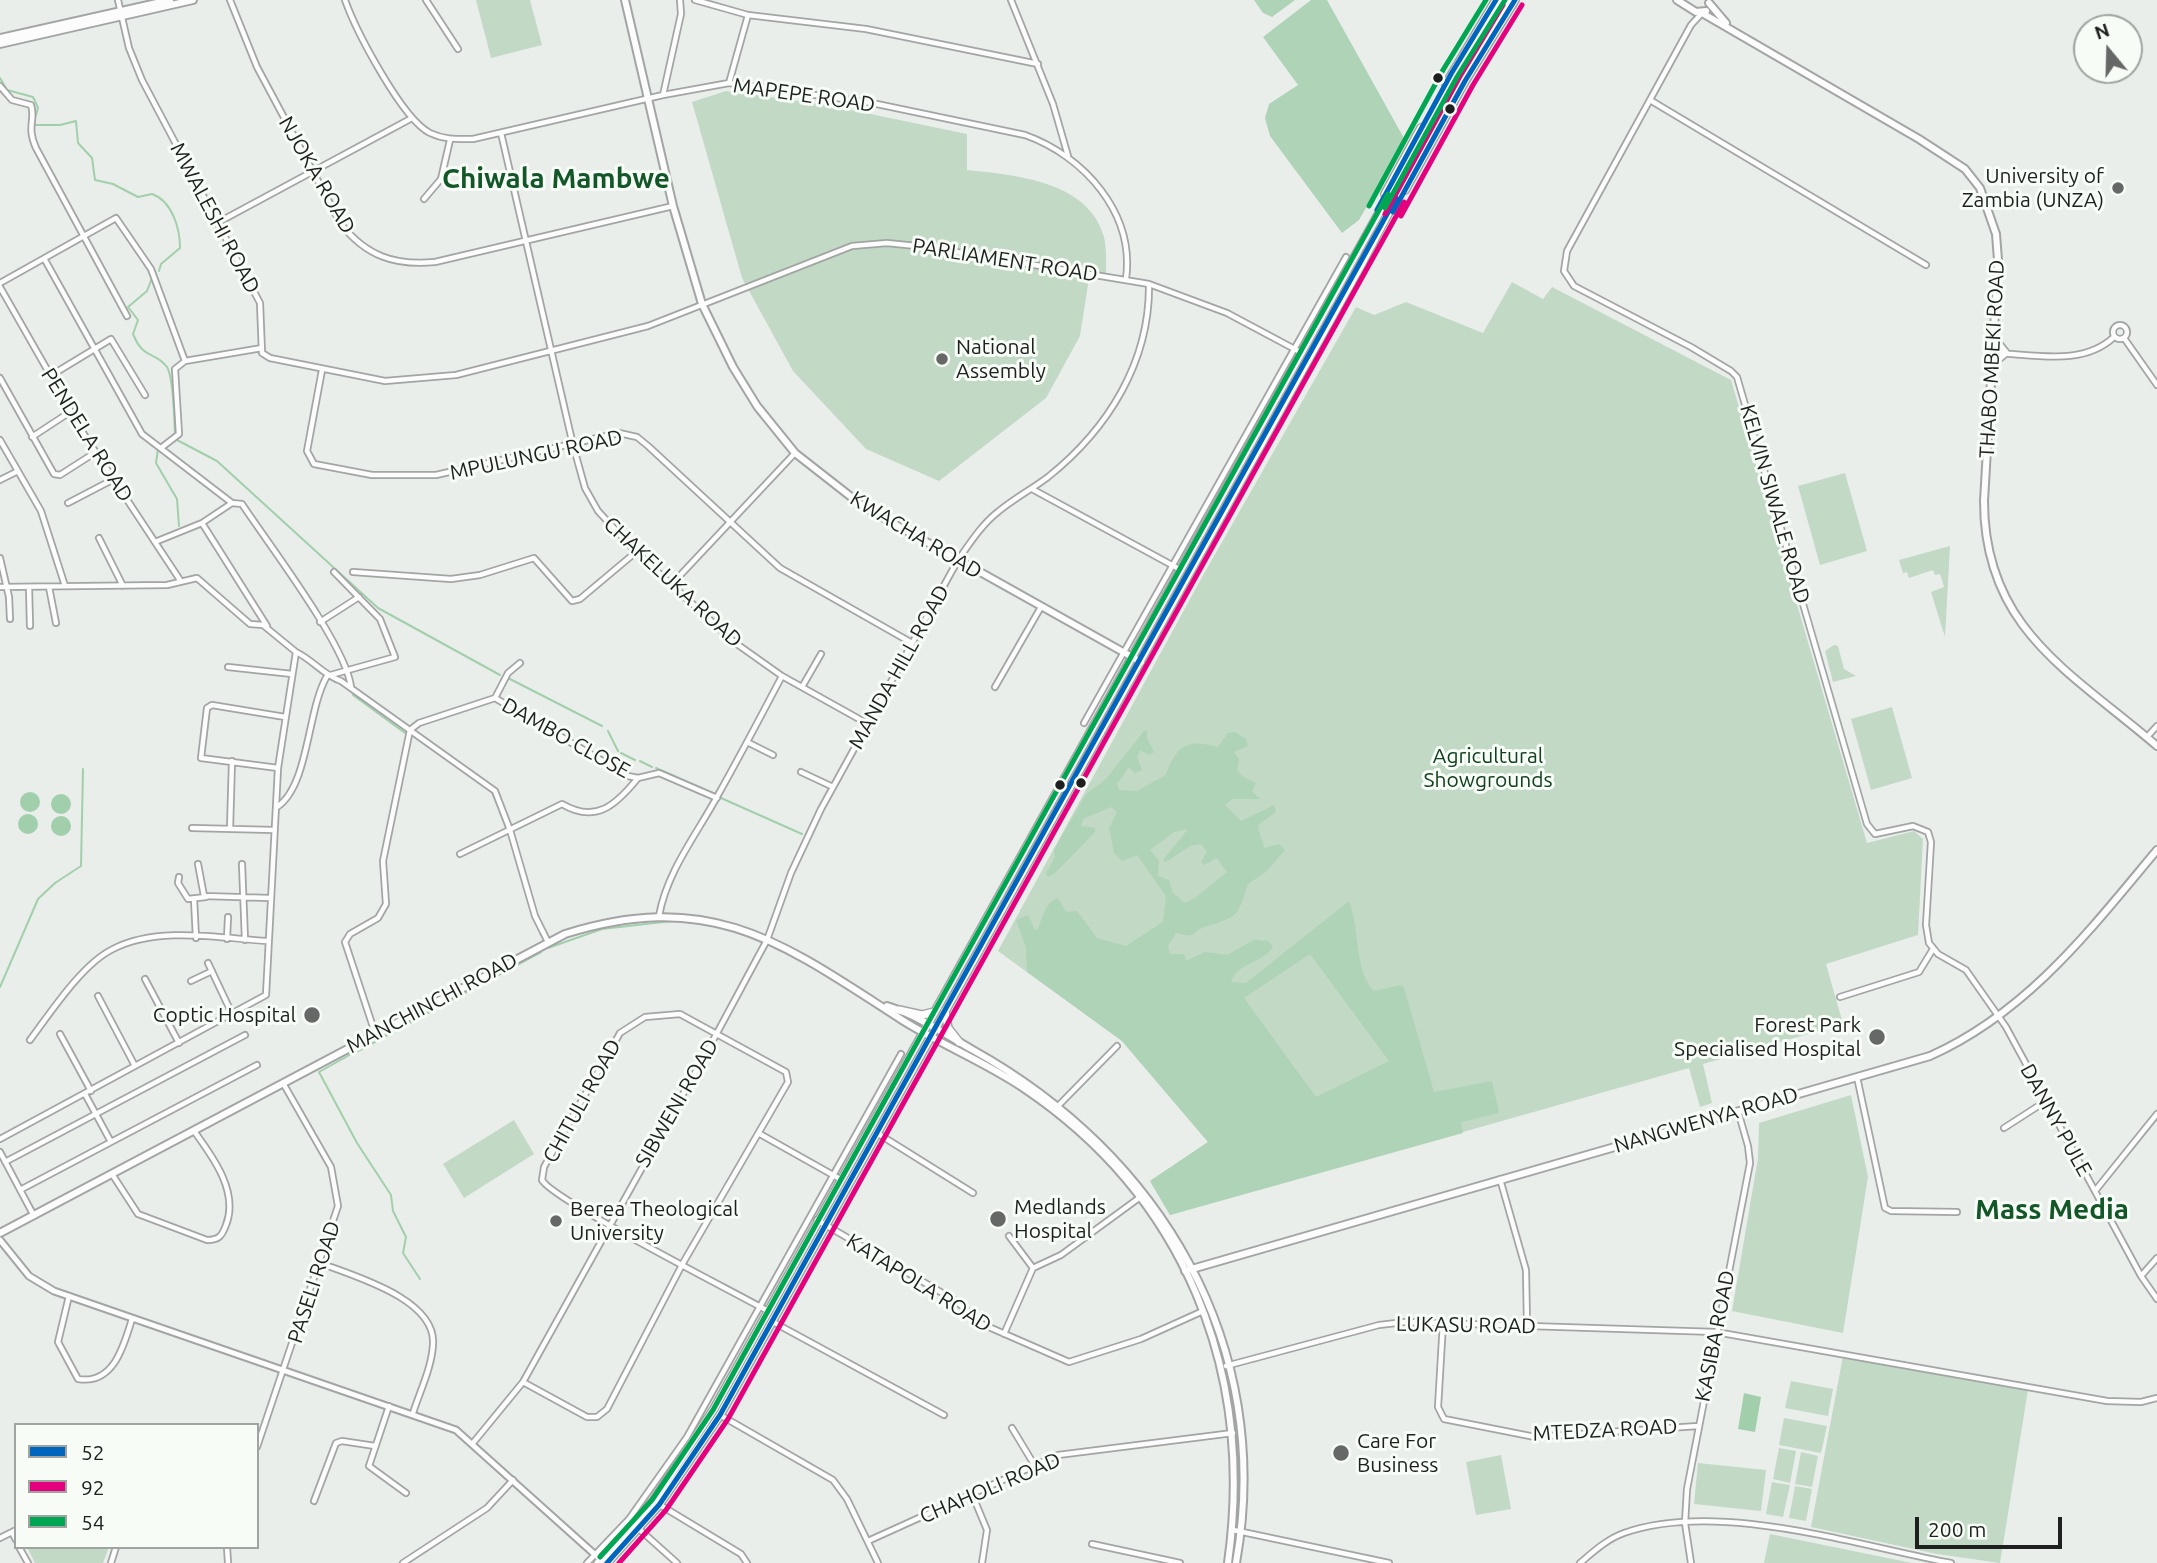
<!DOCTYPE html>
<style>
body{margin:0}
#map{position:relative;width:2157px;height:1563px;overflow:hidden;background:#eaeeeb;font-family:Ubuntu,sans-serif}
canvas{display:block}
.legend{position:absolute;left:14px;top:1423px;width:245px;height:126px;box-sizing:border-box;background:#f7fcf7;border:2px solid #a0a4a1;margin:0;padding:9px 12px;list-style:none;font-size:21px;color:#1e201f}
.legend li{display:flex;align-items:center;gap:14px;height:35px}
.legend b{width:35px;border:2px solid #a0a4a1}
.north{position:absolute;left:2073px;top:14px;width:70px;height:70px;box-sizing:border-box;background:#f7fcf7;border:2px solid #a0a4a1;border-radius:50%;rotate:341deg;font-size:19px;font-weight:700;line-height:28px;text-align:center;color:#1e201f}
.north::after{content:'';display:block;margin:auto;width:24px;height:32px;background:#656866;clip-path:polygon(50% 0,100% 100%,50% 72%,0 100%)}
.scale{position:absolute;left:1915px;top:1517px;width:147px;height:32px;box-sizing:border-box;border:4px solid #1e201f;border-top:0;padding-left:9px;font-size:21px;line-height:24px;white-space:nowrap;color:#1e201f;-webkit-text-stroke:5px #f7fcf7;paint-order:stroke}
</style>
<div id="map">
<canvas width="2157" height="1563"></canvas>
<ul class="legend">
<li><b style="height:9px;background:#0065bd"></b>52</li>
<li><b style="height:9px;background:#e5007d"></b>92</li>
<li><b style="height:9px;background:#00a651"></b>54</li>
</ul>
<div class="north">N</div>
<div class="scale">200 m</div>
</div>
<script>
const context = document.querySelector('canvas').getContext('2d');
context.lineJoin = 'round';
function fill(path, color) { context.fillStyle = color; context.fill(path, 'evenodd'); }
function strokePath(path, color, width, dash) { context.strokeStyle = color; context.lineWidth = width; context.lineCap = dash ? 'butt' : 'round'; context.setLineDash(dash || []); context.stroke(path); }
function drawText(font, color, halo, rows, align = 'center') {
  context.font = font + ' Ubuntu,sans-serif'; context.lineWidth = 6; context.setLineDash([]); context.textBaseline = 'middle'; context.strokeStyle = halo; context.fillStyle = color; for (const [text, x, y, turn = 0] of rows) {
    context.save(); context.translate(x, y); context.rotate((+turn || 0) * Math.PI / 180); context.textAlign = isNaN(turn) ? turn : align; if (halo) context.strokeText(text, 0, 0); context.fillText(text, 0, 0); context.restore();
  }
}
const green = new Path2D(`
 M476 0H530L542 45 491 58Z
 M726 91 827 105 967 134V170C1015 175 1089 181 1104 237 1107 250 1106 267 1106 280L1089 278 1080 336 1046 398 939 481 866 449 793 371 742 278 692 102Z
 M1512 282 1543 299 1552 287 1731 380 1867 843 1914 831 1923 839 1918 935 1826 964 1843 1024 1703 1064 1712 1103 1700 1107 1689 1068 1170 1215 1150 1181 1208 1142 1122 1041 998 951 1201 579 1356 307 1374 315 1406 302 1483 333Z
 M1845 473 1867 551 1820 565 1798 486Z
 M1950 546 1945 637 1931 592 1944 587 1940 574 1935 575 1933 570 1909 578 1907 572 1903 573 1899 560Z
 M1834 645 1838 646 1844 669 1856 676 1833 682 1825 651Z
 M1892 707 1912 778 1871 790 1851 719Z
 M1851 1095 1868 1177 1843 1333 1732 1311 1758 1158 1759 1123Z
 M514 1120 534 1154 464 1198 443 1164Z
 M1843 1356 2028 1390 2000 1563 1937 1554 1811 1527Z
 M1791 1381 1833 1389 1828 1416 1785 1408Z
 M1784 1418 1827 1426 1821 1453 1779 1445Z
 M1779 1448 1796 1451 1790 1483 1773 1479Z
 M1801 1452 1818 1456 1812 1487 1795 1484Z
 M1501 1455 1511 1509 1476 1515 1466 1462Z
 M1698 1463 1766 1470 1761 1511 1694 1504Z
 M1772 1482 1790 1485 1783 1517 1766 1514Z
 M1795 1486 1812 1489 1806 1521 1789 1518Z
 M1770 1534 1912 1563H1764Z
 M27 1547H109L103 1563H35Z`);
const forest = new Path2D(`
 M1254 0H1295L1272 17 1263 13Z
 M1311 0H1327L1405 140 1359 220 1342 233 1270 136 1265 118 1269 104 1298 85 1263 37Z
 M1144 731H1147V738L1154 752 1149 755 1140 750 1137 757 1142 770 1135 773 1129 767 1117 784 1119 790 1137 791 1166 775C1177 744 1188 739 1218 747L1228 733 1235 732 1246 739 1248 746 1234 752 1239 759 1237 770 1242 776 1256 783 1252 791 1260 799H1232L1225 805 1241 821 1274 805 1276 812 1258 825C1258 833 1263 839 1264 848L1279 844 1285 850 1267 871 1248 884C1237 918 1238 916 1205 927 1189 932 1200 939 1176 933L1168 946 1170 954H1184L1186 961 1205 952 1227 955 1254 940 1268 941 1273 947C1263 963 1236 963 1231 982L1246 983 1349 901C1360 929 1354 971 1374 991L1401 985 1404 988 1434 1092 1492 1081 1499 1113 1461 1122 1463 1133 1170 1215 1150 1181 1208 1142 1122 1041 1027 972 1026 947 1016 920 1028 915 1034 929 1037 930C1043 919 1044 903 1058 898L1066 912 1077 911 1097 938 1126 946 1163 922 1166 896 1137 855 1122 861 1114 853 1109 828 1117 812 1111 807 1083 819 1081 826 1095 828V832L1054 874 1048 877 1046 873 1055 857 1054 850 1086 794 1106 779ZM1188 829 1163 860 1166 862 1190 846 1201 844 1207 852 1201 862 1204 865 1217 858 1227 872 1195 898 1185 903 1173 893 1169 880 1158 876 1159 861 1150 850 1174 832ZM1310 954 1389 1061 1316 1097 1244 998Z`);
const water = new Path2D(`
 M20 802a10 10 0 1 1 20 0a10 10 0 1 1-20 0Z
 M51 804a10 10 0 1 1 20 0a10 10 0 1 1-20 0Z
 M18 824a10 10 0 1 1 20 0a10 10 0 1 1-20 0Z
 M51 826a10 10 0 1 1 20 0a10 10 0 1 1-20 0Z
 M1744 1393 1761 1397 1755 1432 1738 1429Z`);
const stream = new Path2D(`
 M0 78 7 90 33 97 38 108 33 125H60L76 121 78 143 92 158 95 180 113 184 138 197 152 194C172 201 180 228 180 248L161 264 159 271
 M152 278 147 291 128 307 138 320 133 334C144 361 154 350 167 367 174 378 174 420 175 434
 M177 440 217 461 378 608 500 675
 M161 445 168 440
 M158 449 156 463 177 499 179 526
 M508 678 602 726
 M353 695 405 733
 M608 731 618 751
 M416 738 454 765
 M621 753 635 760
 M640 761 652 767
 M459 768 471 776
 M656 768 715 794
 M492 792 498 807
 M721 798 802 834
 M500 812 506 827
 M509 835 515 855
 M530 907 541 935
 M548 948 602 929 672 921
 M478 986 541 952
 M0 987 38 899 55 883 81 866 83 769
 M463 994 472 989
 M382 1038 459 996
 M369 1045 375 1042
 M358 1051 364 1048
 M353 1053 319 1072 357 1143 391 1195 393 1211 406 1237 403 1253 420 1279`);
const minor = new Path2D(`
 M118 0 129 48 142 80 260 303 262 353 270 358 385 381 456 375 648 326 852 246 887 243 926 247 1149 284 1227 313 1302 353
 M230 0 257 67 341 224C366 256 395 266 435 262L673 206
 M345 0C356 31 402 119 430 133 445 140 458 139 473 139L663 95 729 83 872 103 1025 135C1084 156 1135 213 1126 279
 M426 0 458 49
 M695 0 748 15 866 29 1038 64
 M1011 0 1053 104 1068 156
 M1702 13 1691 25 1567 251 1564 271 1574 286 1691 347 1731 371 1737 377 1867 824 1875 834 1913 826 1928 832 1931 842 1926 925 1929 943 1938 954 1966 970 2006 1027 2141 1276 2157 1299
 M729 83 748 15
 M0 86 12 100 31 105C36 120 26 126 36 148L127 316
 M663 95 681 14 680 0
 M1650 100 1926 265
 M501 133 573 445 585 488 598 511 636 552 734 642 782 676 868 724
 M424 199 441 179 450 140
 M217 223 412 118
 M45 260 142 434 232 503
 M0 283 116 218 151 269 185 361
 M0 287 85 436 180 580
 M2113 332a7 7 0 1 1 14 0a7 7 0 1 1-14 0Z
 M2124 338 2157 385
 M1993 353C2034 354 2082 367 2114 337
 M1991 366 2007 353 1995 338
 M322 370 307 451 314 464 372 475H436L619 433 637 437 648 446 780 568 912 643
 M50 376 111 339 145 395
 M0 378 54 474 60 475 96 452
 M32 437 70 412
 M0 440 41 511 65 586
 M161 448 179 434 175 369 185 361 262 348
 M0 480 18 471
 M1032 489 1181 570
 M68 503 114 479
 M202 523 267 626
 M99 538 123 586
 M155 542 202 523 232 503 242 504C269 545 346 645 351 687
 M0 558 9 597 10 619
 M353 572 451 579 480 575 534 558 572 601 580 599 636 552
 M672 584 795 453
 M0 587 167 585 197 578 250 624 263 625 296 652 278 768 266 995 0 1139
 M29 587 30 626
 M49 587 56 623
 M320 622 359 597
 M296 652C313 660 323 675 341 681L495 791 510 830 535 916 548 942
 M228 667 292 674
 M802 687 821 654
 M995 687 1041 607
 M495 698 508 673 520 663
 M1084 723 1346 257
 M2147 737 2157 726
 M747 742 773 755
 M278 768 201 758 207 708 212 705 285 717
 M801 772 833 787
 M277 807C309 786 307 710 327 676L395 657 380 619 334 572
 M192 828 274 830
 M230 829 232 761
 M460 854 562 804C596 824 616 805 638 778
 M198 864 204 896 270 898
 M242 864 245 940
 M179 877 178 883 188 899 206 897
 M194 899 196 938
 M659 916C667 871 697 834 718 795 740 756 761 716 782 676
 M227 939 228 917
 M208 963 233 1016
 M145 979 179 1043
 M191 981 212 971
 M98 996 135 1066
 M1840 997 1919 972 1933 949
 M375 1033 345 942 350 934 378 918 386 904 383 861 410 730 419 723 495 698 628 776 638 778 659 773 717 798
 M60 1034 91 1091
 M30 1040C51 1012 82 964 113 949 158 926 219 938 267 941
 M1857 1077 1885 1208 1891 1211 1957 1212
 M85 1094 111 1142
 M1057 1107 1117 1046
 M2004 1128 2046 1101
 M877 1133 973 1193
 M760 1134 840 1179
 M0 1152 34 1216
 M5 1162 245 1035
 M112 1174 138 1214 207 1240C219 1240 222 1236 226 1225 239 1192 213 1157 194 1131
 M1500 1179 1526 1270 1527 1325
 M20 1190 257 1065
 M2095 1191 2157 1114
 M817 1220 956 1301 982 1324 1069 1362 1141 1339 1203 1311
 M1009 1236 1033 1268
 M320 1263C354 1276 436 1299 433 1344 432 1367 420 1391 413 1413
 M2141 1276 2157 1258
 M69 1296 58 1342 78 1379C114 1385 124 1345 132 1319
 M773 1322 944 1415
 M1443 1323 1438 1407 1444 1419 1535 1437 1698 1426
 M1004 1334 1033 1268 1061 1255 1139 1198
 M1226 1366 1379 1325 1405 1322 1716 1332 2107 1401 2141 1402 2157 1398
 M523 1382 587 1417H597L607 1409 683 1263 788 1082 786 1072 680 1014 645 1017 620 1033 544 1167 542 1180C553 1200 734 1292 768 1311
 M389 1406 369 1466 406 1493
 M720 1415 833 1480 847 1499 878 1563
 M1012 1428 1035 1466
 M473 1443 523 1382 717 1033 767 940 791 873 821 809 958 560C970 543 982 524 999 511 1015 498 1032 489 1048 477 1108 429 1150 362 1149 284
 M257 1447 338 1206 331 1167 283 1083
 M972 1494 987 1530 982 1563
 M314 1501 336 1443 342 1441 375 1446
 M660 1505 741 1554 747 1563
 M639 1529 677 1563
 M1233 1530 1389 1563
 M12 1532 16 1540
 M0 1538 16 1530
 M868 1541 1058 1455 1233 1433
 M1092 1544 1180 1563
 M19 1547 28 1563
 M227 1547 228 1563
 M111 1563 116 1547
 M403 1563 487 1508 513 1480
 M587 1563 629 1519 687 1437 901 1054
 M1580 1563C1593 1552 1607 1539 1624 1533 1718 1500 1855 1545 1951 1563
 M1691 1563 1685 1523 1687 1489 1750 1163 1748 1146 1738 1111`);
const tertiary = new Path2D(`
 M0 1240 29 1276 54 1291 456 1430 601 1560`);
const secondary = new Path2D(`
 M625 0 673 206 702 304 733 367 757 406 795 453 864 507 1141 662
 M1677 0 1696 12 1706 11
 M1709 3 1726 23
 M1702 13 1919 139 1965 169 1980 188 1996 234 1998 260 1984 501C1984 629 2071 672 2157 746
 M0 38 170 0
 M0 44 193 0
 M887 1006C917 1015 945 1034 973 1050 1160 1154 1275 1345 1236 1563
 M0 1233 565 934C712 888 783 943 902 1020 940 1044 983 1061 1022 1087 1185 1196 1255 1371 1228 1563
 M1185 1271 1930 1056C2028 1012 2090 930 2157 850`);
const primary = new Path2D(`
 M1446 84 1496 0
 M1405 190 1465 81 1515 0
 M1385 194 1421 128
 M899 1010 922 1015 934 1012
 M945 1011 948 1028 959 1042
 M598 1563 654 1500 714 1409 1448 89 1502 0
 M607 1563 659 1505 720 1415 1360 267 1453 91 1509 0`);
const bus1 = new Path2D(`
 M1377 210 1451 74 1496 0
 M1393 212 1465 81 1515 0
 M607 1563 659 1505 720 1415 1396 198`);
const bus2 = new Path2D(`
 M1385 214 1459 78 1503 5
 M1401 216 1473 85 1522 5
 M619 1563 666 1510 728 1419 1404 202`);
const bus3 = new Path2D(`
 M1369 206 1443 70 1486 0
 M1385 208 1457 77 1505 0
 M600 1557 652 1500 713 1410 1388 194`);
const markers = [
 [1438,78,6,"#1e201f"],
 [1450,109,6,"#1e201f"],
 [2118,188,7,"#656866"],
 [942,359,7,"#656866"],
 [1081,783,6,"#1e201f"],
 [1060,785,6,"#1e201f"],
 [312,1015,9,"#656866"],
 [1877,1037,9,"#656866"],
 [998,1219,9,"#656866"],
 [556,1221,7,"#656866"],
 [1341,1453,9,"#656866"]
];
const streetNames = [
 ["MAPEPE ROAD",804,95,8],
 ["NJOKA ROAD",317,175,60],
 ["MWALESHI ROAD",215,218,62],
 ["PARLIAMENT ROAD",1005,260,9],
 ["THABO MBEKI ROAD",1992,359,-87],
 ["PENDELA ROAD",87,435,58],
 ["MPULUNGU ROAD",536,455,-12],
 ["KELVIN SIWALE ROAD",1775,504,74],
 ["KWACHA ROAD",916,535,31],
 ["CHAKELUKA ROAD",673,582,43],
 ["MANDA HILL ROAD",899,667,-61],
 ["DAMBO CLOSE",566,738,29],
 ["MANCHINCHI ROAD",432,1003,-28],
 ["CHITULI ROAD",582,1101,-61],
 ["SIBWENI ROAD",677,1103,-60],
 ["NANGWENYA ROAD",1706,1120,-16],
 ["DANNY PULE",2056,1120,61],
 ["PASELI ROAD",314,1282,-72],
 ["KATAPOLA ROAD",919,1283,32],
 ["LUKASU ROAD",1466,1325,1],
 ["KASIBA ROAD",1715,1336,-79],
 ["MTEDZA ROAD",1605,1430,-3],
 ["CHAHOLI ROAD",990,1488,-23]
];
const poiNames = [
 ["University of",2104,176,"right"],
 ["Zambia (UNZA)",2104,200,"right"],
 ["National",956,347],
 ["Assembly",956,371],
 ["Coptic Hospital",296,1015,"right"],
 ["Forest Park",1861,1025,"right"],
 ["Specialised Hospital",1861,1049,"right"],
 ["Medlands",1014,1207],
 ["Hospital",1014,1231],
 ["Berea Theological",570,1209],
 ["University",570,1233],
 ["Care For",1357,1441],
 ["Business",1357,1465]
];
const parkNames = [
 ["Agricultural",1488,756],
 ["Showgrounds",1488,780]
];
const districtNames = [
 ["Chiwala Mambwe",556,179],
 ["Mass Media",2052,1210]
];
fill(green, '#c1d9c5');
fill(forest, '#afd3b6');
fill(water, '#a2cfab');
strokePath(stream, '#a2cfab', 2);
strokePath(minor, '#a3a5a4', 8);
strokePath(tertiary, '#a3a5a4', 9);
strokePath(secondary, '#a3a5a4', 10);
strokePath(primary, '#a3a5a4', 10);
strokePath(minor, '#fcfcfc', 4.5);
strokePath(tertiary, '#fcfcfc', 5);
strokePath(secondary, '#fcfcfc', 6);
strokePath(primary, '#fcfcfc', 7);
strokePath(bus1, '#0065bd', 5);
strokePath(bus2, '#e5007d', 5);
strokePath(bus3, '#00a651', 5);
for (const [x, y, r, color] of markers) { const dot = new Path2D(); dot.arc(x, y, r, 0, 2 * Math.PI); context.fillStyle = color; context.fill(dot); strokePath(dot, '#f7fcf7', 2.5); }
drawText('21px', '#1e201f', '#f7fcf7', streetNames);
drawText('21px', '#1e201f', '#f7fcf7', poiNames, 'left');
drawText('21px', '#12401f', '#f7fcf7', parkNames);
drawText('bold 28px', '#135729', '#f7fcf7', districtNames);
</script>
